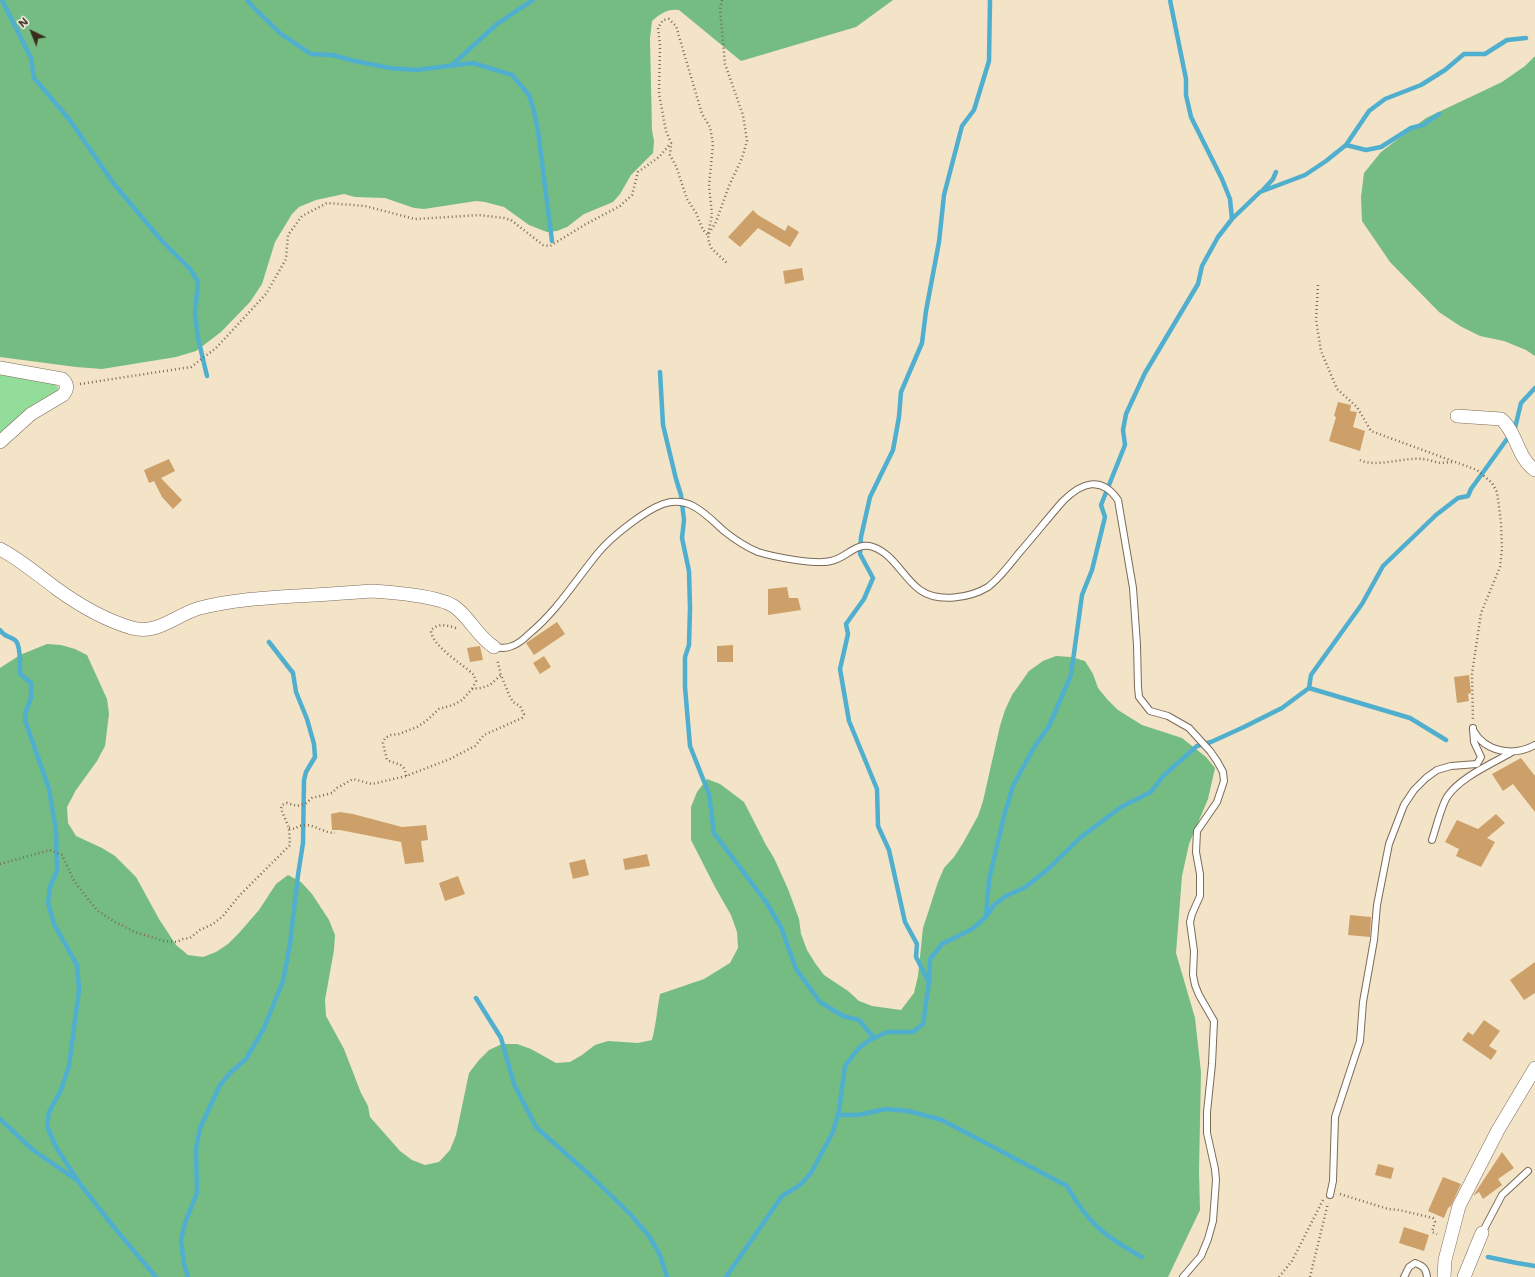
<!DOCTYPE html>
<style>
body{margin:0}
#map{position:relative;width:1535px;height:1277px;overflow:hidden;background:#f3e3c7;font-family:"Shantell Sans",sans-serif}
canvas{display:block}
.north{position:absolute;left:12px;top:12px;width:40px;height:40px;-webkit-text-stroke:3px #fbf7ec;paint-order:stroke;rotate:317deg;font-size:11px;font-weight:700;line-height:16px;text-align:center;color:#3b2a1e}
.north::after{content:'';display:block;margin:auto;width:14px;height:18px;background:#3b2a1e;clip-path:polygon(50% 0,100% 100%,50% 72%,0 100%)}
</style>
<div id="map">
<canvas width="1535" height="1277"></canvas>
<div class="north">N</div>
</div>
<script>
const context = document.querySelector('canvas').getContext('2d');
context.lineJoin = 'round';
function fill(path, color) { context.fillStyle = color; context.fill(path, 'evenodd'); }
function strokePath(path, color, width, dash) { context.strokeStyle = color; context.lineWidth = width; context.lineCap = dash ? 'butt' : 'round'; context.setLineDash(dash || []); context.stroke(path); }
const green = new Path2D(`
 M0 373 52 382 59 388 56 393 0 438Z`);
const forest = new Path2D(`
 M0 0H893L856 27 741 61 679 10C666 9 662 13 652 21L650 39 652 130 654 141 653 153 631 175 620 194 613 202 584 214 567 227 557 231 547 232 529 225 504 207 485 202 476 201 424 209 414 208 385 198 355 197 344 194 316 200 299 207 292 214 275 242 262 284 250 302 221 332 196 351 176 357 102 369 76 367 0 357Z
 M1535 56V356L1526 350 1504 341 1480 336 1460 326 1439 312 1390 262 1362 221 1361 197 1364 173 1381 152 1426 118 1502 82 1525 66Z
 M47 644 61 645 75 649 87 655 107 699 109 714 105 746 97 761 76 790 67 807 68 823 76 836 102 848 115 856 136 877 159 919 176 945 188 955 203 957 216 952 228 944 239 933 259 910 276 884 288 875 301 882 312 894 329 920 335 935 334 950 325 1000 326 1016 344 1049 361 1093 368 1106 370 1117 400 1151 412 1160 425 1165 439 1162 450 1150 456 1135 469 1073 479 1060 489 1050 502 1044H517L531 1049 556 1063 570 1062 582 1055 595 1045 608 1041 638 1043 652 1040C656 1025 657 1010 660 994L704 979 730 963 738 948 737 932 731 915 715 887 691 840V807L697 792 707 779 720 784 744 802 766 845 774 858 788 889 799 919 801 934 807 950 815 963 824 975 848 991 859 1001 872 1006 901 1010 914 993 918 976 923 928 938 882 944 868 954 857 963 843 978 816 983 801 1000 726 1005 710 1012 695 1029 671 1043 661 1056 656 1071 657 1085 661 1093 674 1098 688 1107 699 1118 710 1142 725 1182 738 1206 757 1215 768 1208 799 1189 844 1182 876 1176 953 1195 1018 1201 1072 1199 1171 1200 1210 1168 1277H0V668L20 655Z`);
const stream = new Path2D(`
 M2 0 31 58 34 78 69 119 114 184 161 240 190 269 198 282 195 313 198 338 207 376
 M247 0 253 7 281 34 311 54 332 55 355 61 390 68 416 70 473 63 512 75 529 95 534 111 538 131 552 241
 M1170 0 1186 79V95L1191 117 1222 179 1230 199 1232 219
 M452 65 497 24 533 0
 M1346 145 1366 150 1381 147 1411 128 1423 125 1439 114
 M1262 191 1273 179 1276 172
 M660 372 663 425 676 479 681 495 684 520 682 538 689 571 690 608 689 645 685 657V687L690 746 709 794 714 833 766 902 781 927 796 969 820 1002 843 1016 859 1020 874 1038
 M0 630C5 638 8 635 15 640 21 645 20 666 20 674L31 683V698L26 711 25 720 49 789 56 831 57 871 50 887 48 903 54 924 77 965 79 990 69 1066 61 1090 49 1112 47 1126 56 1147 80 1184 117 1231 156 1277
 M1309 688 1410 718 1446 740
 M986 917 989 880 1004 816 1013 786 1033 749 1049 726 1071 675 1082 595 1092 570 1105 517 1101 505 1125 445 1123 430 1126 414 1145 373 1198 284 1202 266 1218 237 1232 219 1260 192 1305 175 1326 161 1346 145 1369 111 1385 99 1421 85 1445 70 1464 54H1485L1507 40 1526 38
 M929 982 916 957 917 944 905 922 889 850 878 826 877 789 849 721 840 669 848 634 846 624 864 599 873 578 860 554 861 537 870 497 893 450 899 417 901 392 922 343 926 311 939 242 944 195 962 126 974 110 989 61 990 0
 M476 998 501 1038 514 1084 536 1127 592 1177 631 1215 649 1236 660 1255 667 1277
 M837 1115H858L886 1109 908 1111 942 1120 1067 1186C1088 1224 1106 1237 1142 1257
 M0 1119 33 1150 75 1179
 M1488 1257 1517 1263 1535 1266
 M188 1277 184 1264 181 1240 185 1223 197 1193 196 1149 200 1128 220 1085 231 1072 246 1059 264 1028 283 981 290 944 298 875 303 843 304 780 306 772 315 757 314 744 307 719 296 692 293 673 269 642
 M726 1277 782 1196 800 1185 811 1173 833 1132 839 1110 845 1066 858 1049 868 1041 887 1032H913L923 1024 929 982 930 959 942 944 972 929 986 917 994 905 1006 896 1024 888 1047 870 1081 837 1121 807 1151 792 1163 776 1197 746 1211 742 1244 727 1282 708 1309 688 1311 675 1362 604 1383 566 1436 515 1458 498 1468 496 1471 489 1515 428 1521 403 1535 388`);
const building = new Path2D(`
 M753 210 758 215 785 231 788 225 799 232 790 247 758 228 740 247 728 237Z
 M802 268 804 280 785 284 783 271Z
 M1338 402 1351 405 1350 411 1357 412 1353 427 1365 431 1360 451 1329 441 1336 417 1334 416Z
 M169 459 175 471 161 478 182 500 173 509 162 497 154 481 149 483 144 470Z
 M787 587 789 598H798L801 610 768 615V589Z
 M557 622 565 634 534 655 526 643Z
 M733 645V662H717V646Z
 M480 646 483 660 470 662 467 648Z
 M544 656 551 667 540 674 533 663Z
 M1469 675 1471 693 1468 694 1469 701 1457 703 1454 677Z
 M1521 758 1535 776V812L1513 784 1503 791 1492 774Z
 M340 812 353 814 402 827 426 825 428 840 421 841 424 862 405 864 401 842 340 830H332L331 814Z
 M1496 814 1505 823 1487 838 1495 842 1481 867 1456 856 1459 849 1445 842 1457 820 1478 829Z
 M647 854 650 866 625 870 623 859Z
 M585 859 589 875 573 879 569 863Z
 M458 876 465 894 445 901 439 883Z
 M1350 915 1371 917 1370 937 1348 935Z
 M1535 962V993L1524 1000 1510 980Z
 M1484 1020 1500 1031 1489 1046 1497 1051 1491 1060 1462 1040 1468 1032 1473 1035Z
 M1502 1152 1514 1168 1498 1179 1502 1185 1483 1199 1479 1192 1473 1196Z
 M1378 1164 1394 1168 1391 1179 1375 1175Z
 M1443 1177 1461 1184 1451 1206 1448 1208 1444 1218 1428 1211Z
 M1404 1227 1429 1235 1424 1251 1399 1243Z`);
const path = new Path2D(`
 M722 0 720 9 725 64 743 115 747 141 742 158 729 186 716 222 708 235 703 230 696 213 687 199 676 166 670 155 671 143 666 131 659 94 660 45 658 28 663 20 669 19 676 26 702 114 710 127 713 144 709 186 712 215 708 235 709 243 712 249 728 264
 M1318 285 1316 320 1321 351 1337 389 1357 407 1371 431 1477 470 1492 483 1497 492 1501 522 1502 549 1500 567 1481 613 1472 674 1473 720
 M80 384 191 367 216 348 266 294 286 259 288 235 302 216 327 203 365 206 415 219 479 215 504 218 511 220 543 245 550 246 586 224 620 206 632 195 638 172 659 157 671 143
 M1360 460C1375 468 1404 457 1422 459 1428 459 1434 462 1440 463 1444 463 1449 462 1453 462
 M456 628C446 625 439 623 431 630 431 646 463 664 474 675L476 681 472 689
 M406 776C405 763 398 765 387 760L383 743 385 738 391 735 399 734 417 727 426 721 439 709 453 705 462 700 472 689 481 688 490 685 501 675
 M289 828 295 829C307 818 321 833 335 833
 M0 864 50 850 62 855 74 881 88 899 98 911 115 922 135 932 164 941 177 942 183 939 190 938 200 930 213 924 223 916 239 896 290 845 289 828 281 809 282 805 287 803 297 806 305 804 312 798 332 793 337 788 353 779 372 784 406 776 450 759 475 746 484 735 522 718 524 714 520 706 513 702 510 697 501 675 497 659
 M1340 1194 1388 1209 1399 1210 1433 1218 1435 1222 1432 1232 1437 1234
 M1279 1277 1292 1261 1323 1200
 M1310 1277 1328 1203`);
const service = new Path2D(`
 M494 647C500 648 506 649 512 646 518 644 524 639 529 634 557 611 575 581 598 553 611 537 644 511 663 504 690 495 706 515 724 531 734 539 746 547 758 552 774 557 815 565 831 561 847 558 856 541 873 547 894 554 903 578 920 590 938 603 970 598 988 587 1000 578 1010 564 1019 553 1034 536 1048 518 1063 501 1081 483 1101 475 1118 500L1133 588 1137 645 1138 687 1139 697 1150 711 1168 716 1189 728 1210 751 1217 761 1223 772 1224 781 1217 802 1197 831 1196 852 1200 874V896L1192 914 1190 922 1194 951 1193 975 1195 985 1199 995 1214 1021 1212 1064 1207 1112V1133L1215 1169 1216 1180 1213 1221 1208 1239 1201 1256 1183 1277
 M1473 730C1485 752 1513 757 1535 745
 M1432 840C1436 828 1441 807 1447 797 1460 777 1492 764 1512 752
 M1330 1195 1333 1181 1335 1117 1360 1041 1363 1002 1374 940 1377 905 1389 844 1404 805 1414 790 1426 778 1437 770 1451 766 1477 764 1481 757 1474 742 1473 728
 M1482 1233 1502 1195 1528 1171
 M1404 1277 1409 1267 1415 1263C1423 1266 1426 1268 1427 1277`);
const minor = new Path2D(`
 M0 368 62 379C68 384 68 389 63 395L31 414 0 442
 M1457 416 1501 419C1517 432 1517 458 1535 470
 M0 549C21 560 38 575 57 589 79 605 105 620 132 628 158 635 177 614 200 608 231 600 263 598 295 596 321 595 346 593 371 591 390 592 440 596 455 607 470 618 478 637 494 647
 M1444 1277 1445 1260 1459 1206 1498 1130 1535 1068
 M1464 1277 1482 1233`);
fill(green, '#91dd99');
fill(forest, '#74bc81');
strokePath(stream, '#50afcf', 4.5);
fill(building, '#cea069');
strokePath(service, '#7b6b59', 8);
strokePath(minor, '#7b6b59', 14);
strokePath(path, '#7b6b59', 2.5, [1, 3]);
strokePath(service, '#fff', 6);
strokePath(minor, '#fff', 13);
</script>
